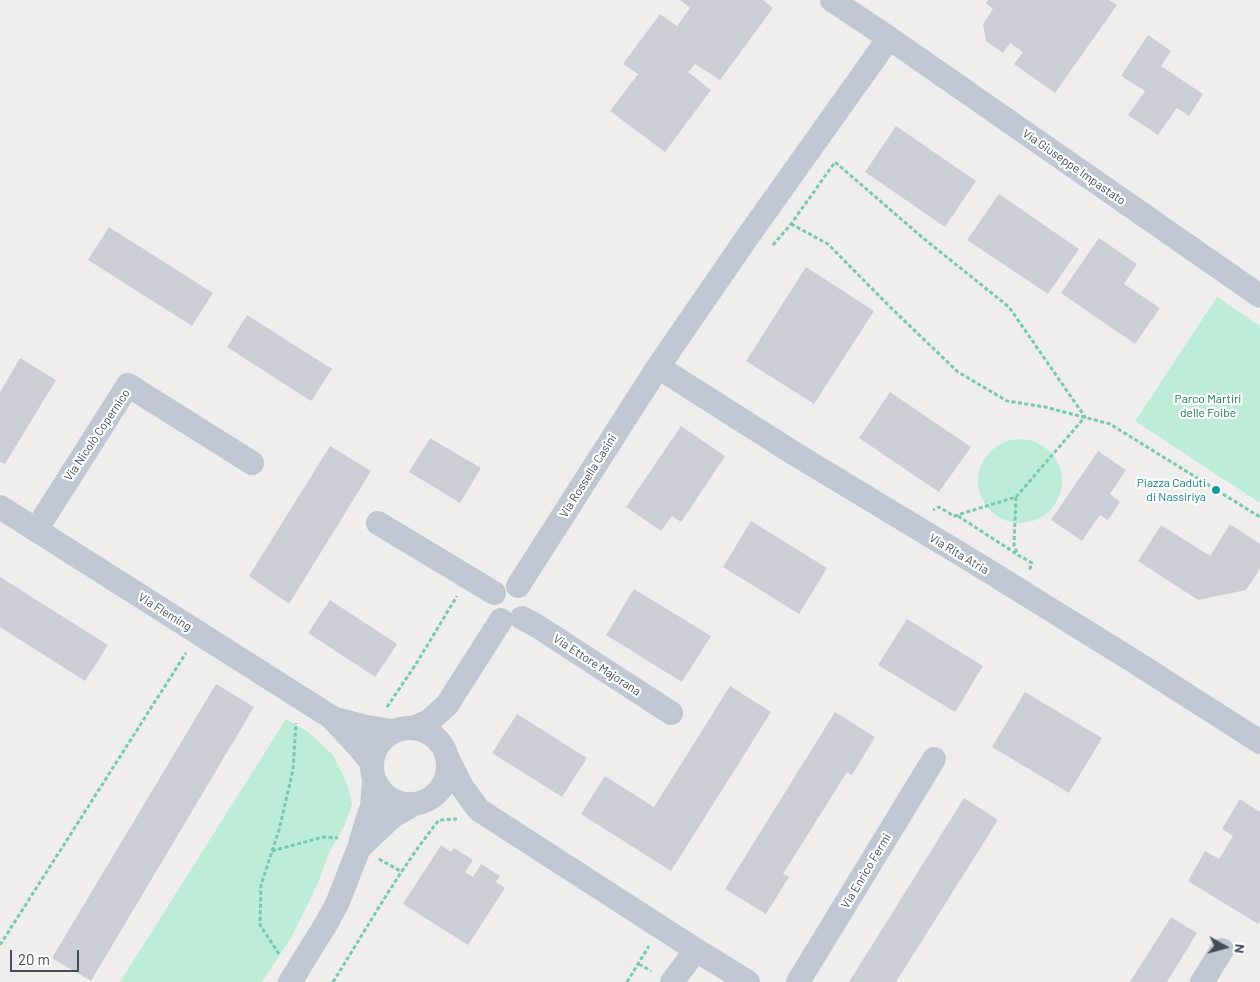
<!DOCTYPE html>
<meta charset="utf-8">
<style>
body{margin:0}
#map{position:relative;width:1260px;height:982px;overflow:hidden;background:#f0eeed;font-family:Barlow,sans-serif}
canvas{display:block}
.north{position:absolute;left:1200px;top:922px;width:50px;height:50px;-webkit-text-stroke:4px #fff;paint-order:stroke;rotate:97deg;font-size:14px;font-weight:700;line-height:20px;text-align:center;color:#464d5a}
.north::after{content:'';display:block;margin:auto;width:18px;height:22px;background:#464d5a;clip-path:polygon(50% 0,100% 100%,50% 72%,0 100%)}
.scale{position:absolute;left:10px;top:950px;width:69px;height:22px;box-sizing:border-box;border:2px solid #464d5a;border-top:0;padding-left:6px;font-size:15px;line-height:18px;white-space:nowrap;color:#464d5a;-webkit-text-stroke:4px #fff;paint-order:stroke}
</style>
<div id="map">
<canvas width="1260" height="982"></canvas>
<div class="north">N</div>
<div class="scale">20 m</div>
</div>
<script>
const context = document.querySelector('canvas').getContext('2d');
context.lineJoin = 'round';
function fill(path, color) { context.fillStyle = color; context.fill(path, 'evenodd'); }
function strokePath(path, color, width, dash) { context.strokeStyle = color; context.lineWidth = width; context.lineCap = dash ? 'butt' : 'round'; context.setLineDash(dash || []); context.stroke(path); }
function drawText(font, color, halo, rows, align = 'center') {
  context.font = font + ' Barlow,sans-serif'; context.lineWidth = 4.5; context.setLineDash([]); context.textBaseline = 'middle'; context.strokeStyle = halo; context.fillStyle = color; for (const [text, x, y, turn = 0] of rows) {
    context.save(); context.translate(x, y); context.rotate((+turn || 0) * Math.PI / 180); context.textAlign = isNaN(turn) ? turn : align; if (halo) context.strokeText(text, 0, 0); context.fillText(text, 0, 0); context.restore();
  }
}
const green = new Path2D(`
 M1217 297 1260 326V503L1135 421Z
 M978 481a42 42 0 1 1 84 0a42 42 0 1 1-84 0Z
 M286 719 308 732 333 755 347 783 352 805 345 824 329 853 319 880 310 900 291 938 262 982H120Z`);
const building = new Path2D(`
 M680 0H763L773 8 720 80 695 64 688 72 711 90 665 152 610 111 638 74 623 64 660 14 677 26 690 8Z
 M988 0H1109L1117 5 1055 93 1014 64 1023 52 1010 43 1003 53 986 41 983 24 993 9 986 3Z
 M1148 35 1171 51 1161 66 1203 94 1189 116 1177 108 1158 135 1128 115 1145 91 1121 76Z
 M896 126 976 181 945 227 865 172Z
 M999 194 1079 249 1048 294 967 240Z
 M109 227 213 293 192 326 88 260Z
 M1099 238 1137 264 1124 284 1160 308 1135 344 1061 293Z
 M806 267 874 311 814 404 746 361Z
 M247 315 332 369 311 401 227 347Z
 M20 358 56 380 5 464 0 462V392Z
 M890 392 971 447 939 492 859 438Z
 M681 426 725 456 681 522 672 516 661 531 626 507Z
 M430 438 481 468 460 503 409 472Z
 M330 446 371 471 289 604 249 576Z
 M1098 451 1126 470 1110 494 1120 502 1108 520 1100 515 1082 541 1051 520Z
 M751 521 827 568 799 614 723 567Z
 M1230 524 1260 544V569L1246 590 1198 600 1138 561 1161 525 1210 556Z
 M0 577 108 645 85 681 0 627Z
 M634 589 711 636 682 682 606 635Z
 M330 600 397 644 375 677 308 633Z
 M907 619 983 666 955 712 878 665Z
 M216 684 254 707 91 981 52 958Z
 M730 686 771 712 671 871 581 814 605 776 654 807Z
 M1025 692 1102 738 1069 793 992 747Z
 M835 712 875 737 852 775 847 772 783 874 789 877 766 914 725 889Z
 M517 714 587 758 562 797 492 753Z
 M964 798 998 820 896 982H849Z
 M1240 799 1260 812V921L1258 924 1188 881 1205 851 1219 859 1233 836 1222 829Z
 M441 845 451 852 454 848 473 860 465 872 473 877 481 864 500 876 496 882 505 888 468 945 403 904Z
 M1171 917 1197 933 1167 982H1130Z`);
const path = new Path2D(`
 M791 224 828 244 890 307 958 372 1007 401 1045 407 1110 424 1260 517
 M773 245 791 224 835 162 923 238 1009 307 1085 417 1016 497 954 516 939 507 933 510
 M1016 497 1014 545 1018 555 1032 563 1029 571
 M958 516 1018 555
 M387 707 416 664 457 596
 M272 851 323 837 338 838
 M379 859 402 872
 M0 945 186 653
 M279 954 260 925 261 885 279 830 293 770 296 723
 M639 964 651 971
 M333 982C367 928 399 870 439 820L457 819
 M627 982 649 946`);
const minor = new Path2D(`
 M889 38 1260 296
 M658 367 795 454 982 567 1135 662 1260 742
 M0 507 331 717 358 746 371 762
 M378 523 494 593
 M36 530 128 385 252 463
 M518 586 658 367 746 239 889 38 832 0
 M522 618 537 626 671 713
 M332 718 367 727 392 731
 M372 766a38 38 0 1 1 76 0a38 38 0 1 1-76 0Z
 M413 728 429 721 447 705 501 620
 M448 759 462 787 479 810 696 950
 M360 847 393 816 412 805
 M290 982 326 924 337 904 359 848 365 827 372 806 374 782
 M672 982 696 950 748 982
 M798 982 934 759
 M1202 982 1222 950`);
const markers = [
 [1216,490,5,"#0f9aa8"]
];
const streetNames = [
 ["Via Giuseppe Impastato",1074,167,35],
 ["Via Nicolò Copernico",97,435,-56],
 ["Via Rossella Casini",588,476,-58],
 ["Via Rita Atria",959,554,31],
 ["Via Fleming",165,612,32],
 ["Via Ettore Majorana",597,665,33],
 ["Via Enrico Fermi",866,871,-59]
];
const parkNames = [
 ["Parco Martiri",1208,399],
 ["delle Foibe",1208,413]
];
const cultureNames = [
 ["Piazza Caduti",1206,483],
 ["di Nassiriya",1206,497]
];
fill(green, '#bdecd8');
fill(building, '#cdced5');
strokePath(path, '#76c8af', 3, [4, 2.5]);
strokePath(minor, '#c1c7d2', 24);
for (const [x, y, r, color] of markers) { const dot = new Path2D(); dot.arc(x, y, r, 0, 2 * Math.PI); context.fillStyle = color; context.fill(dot); strokePath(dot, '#fff', 2); }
drawText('12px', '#464d5a', '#fff', streetNames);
drawText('12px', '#1b7759', '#fff', parkNames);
drawText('12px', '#0d838f', '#fff', cultureNames, 'right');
</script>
